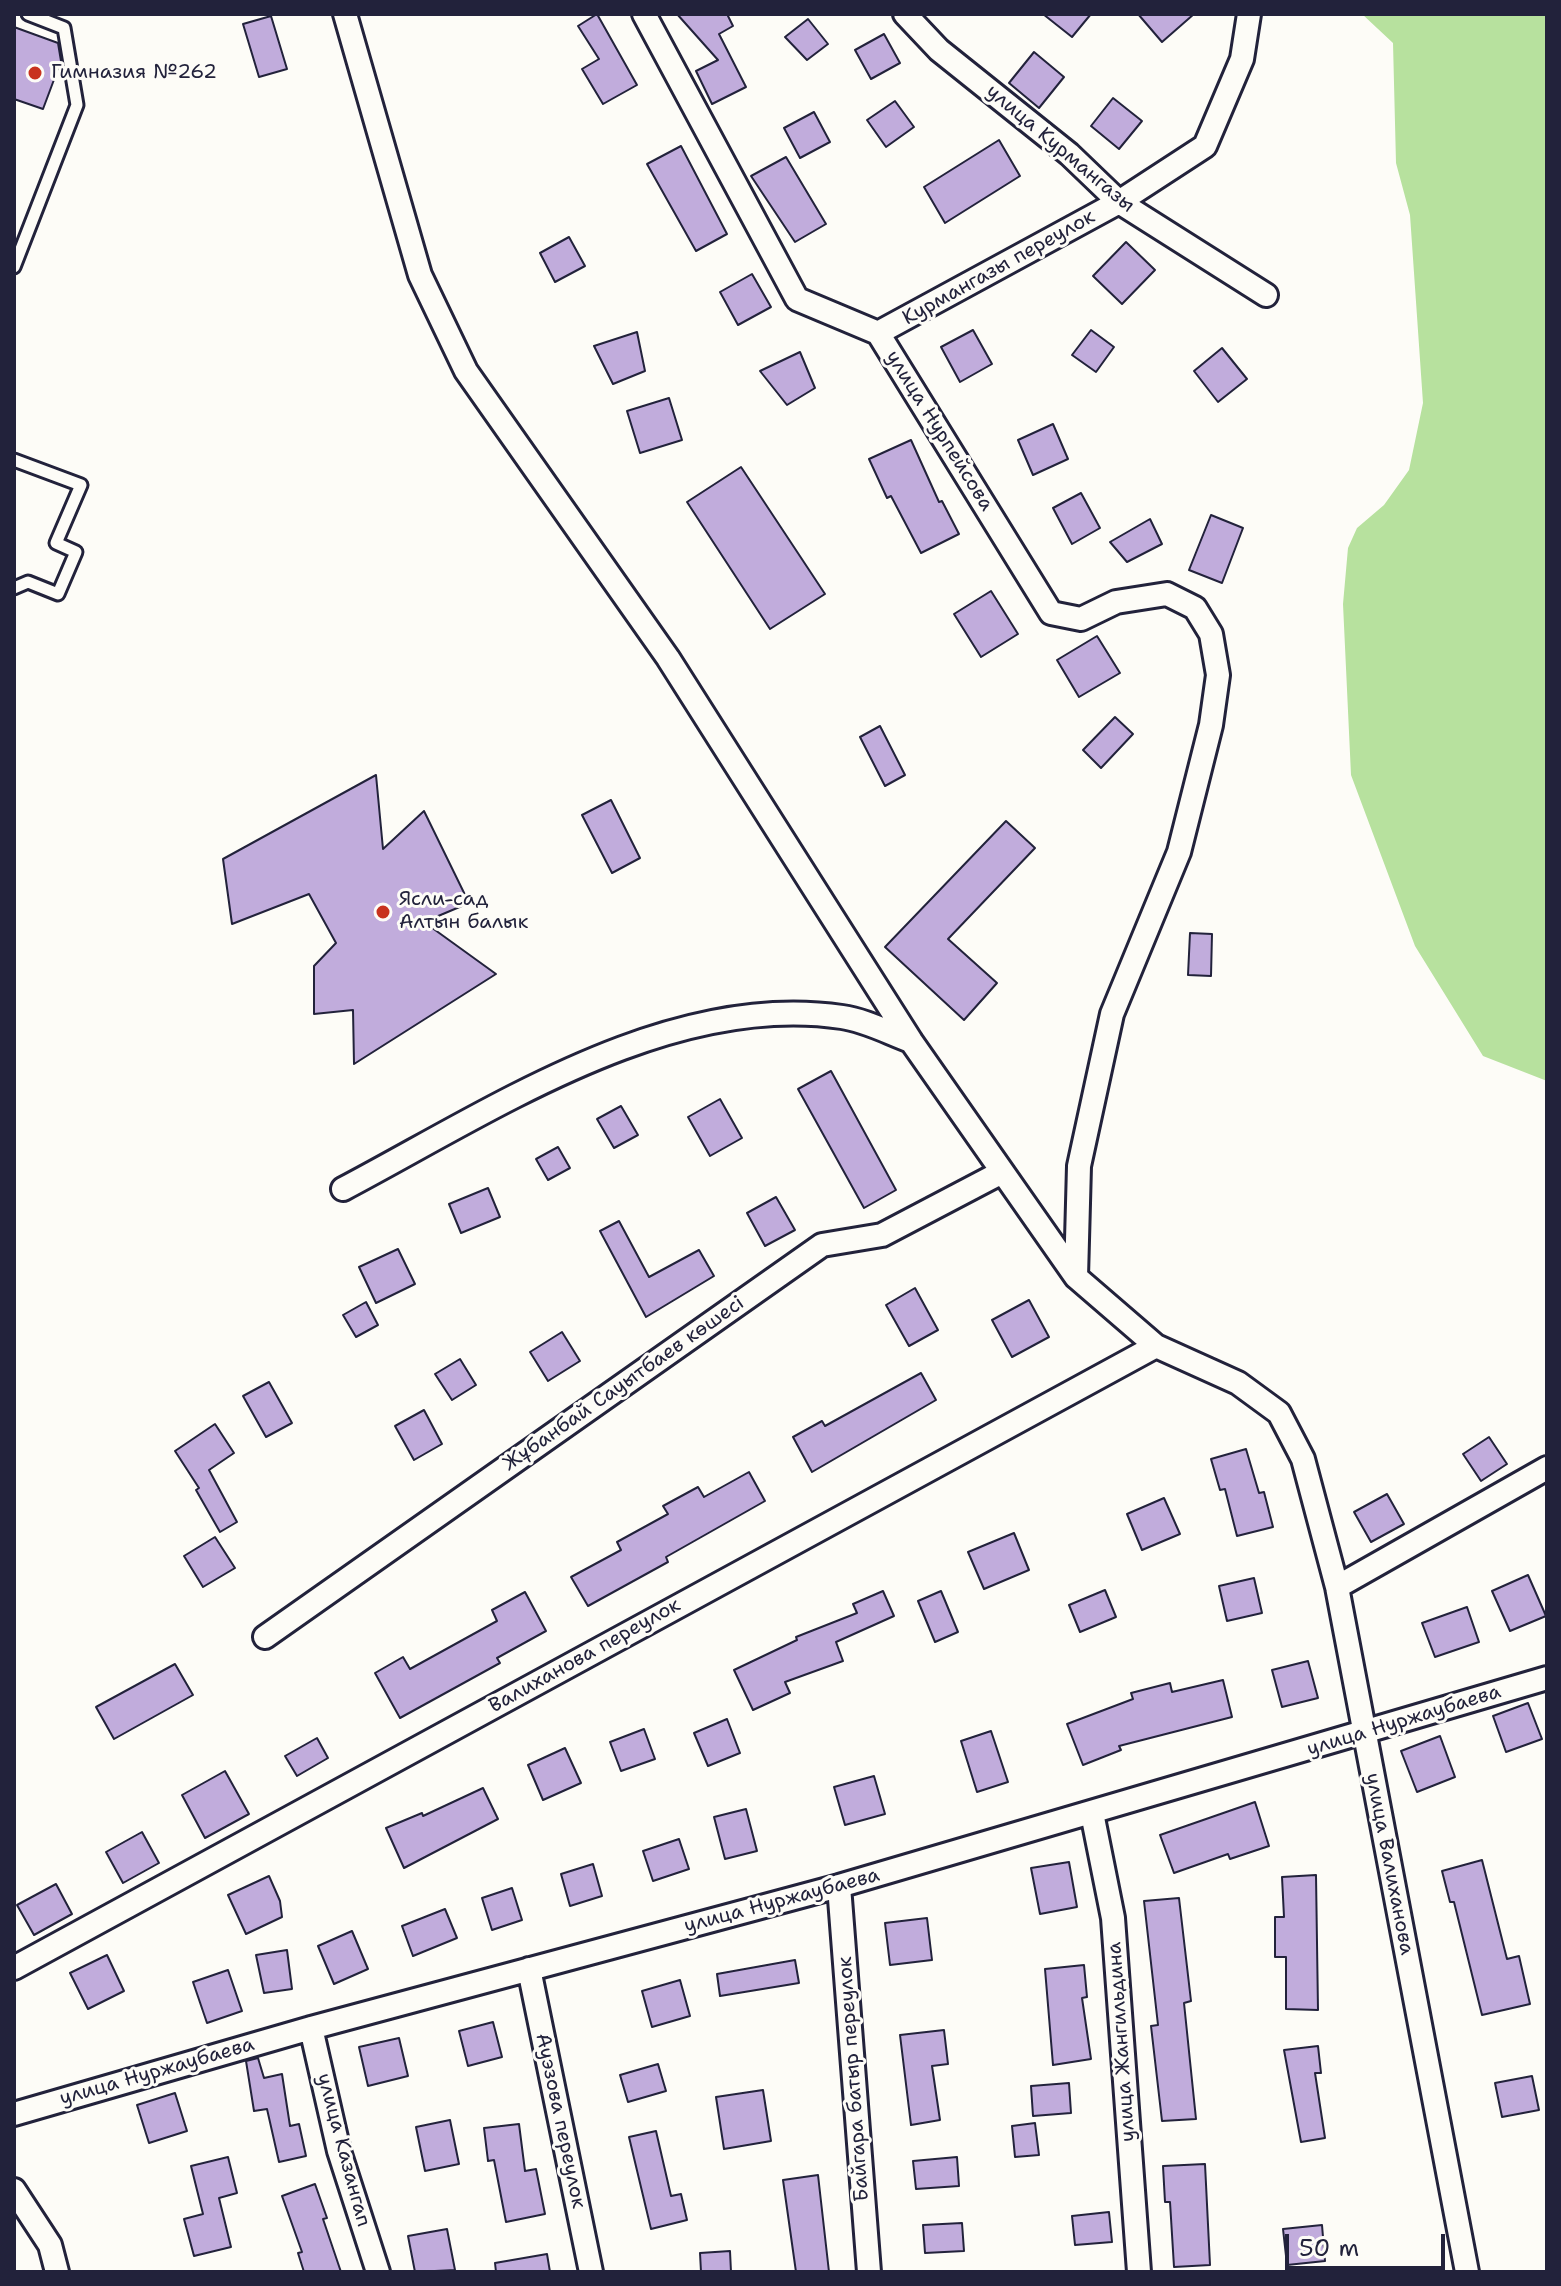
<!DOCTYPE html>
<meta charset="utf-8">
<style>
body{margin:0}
#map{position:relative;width:1561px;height:2286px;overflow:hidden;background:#fdfcf7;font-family:"Shantell Sans",sans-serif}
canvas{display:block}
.frame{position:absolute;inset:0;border:16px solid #22223b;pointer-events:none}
.scale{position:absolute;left:1285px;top:2234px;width:160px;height:36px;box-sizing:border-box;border:4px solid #22223b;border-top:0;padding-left:10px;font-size:24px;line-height:28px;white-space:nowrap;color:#22223b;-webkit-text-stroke:6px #fdfcf7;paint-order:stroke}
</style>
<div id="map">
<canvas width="1561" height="2286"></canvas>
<div class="frame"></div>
<div class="scale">50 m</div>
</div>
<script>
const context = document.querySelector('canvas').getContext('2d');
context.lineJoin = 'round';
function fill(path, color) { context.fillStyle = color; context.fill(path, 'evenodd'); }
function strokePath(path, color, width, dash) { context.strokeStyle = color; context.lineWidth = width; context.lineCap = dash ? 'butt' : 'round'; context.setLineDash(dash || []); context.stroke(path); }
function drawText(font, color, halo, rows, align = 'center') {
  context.font = font + ' "Shantell Sans",sans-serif'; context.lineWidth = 6; context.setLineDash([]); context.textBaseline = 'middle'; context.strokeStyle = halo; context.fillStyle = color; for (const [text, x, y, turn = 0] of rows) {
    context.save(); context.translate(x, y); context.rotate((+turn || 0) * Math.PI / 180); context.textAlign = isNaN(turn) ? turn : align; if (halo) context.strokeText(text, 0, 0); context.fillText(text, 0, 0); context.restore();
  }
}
const green = new Path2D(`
 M1362 14H1547V1081L1483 1056 1415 946 1351 775 1343 604 1348 548 1357 528 1384 505 1409 470 1423 403 1410 215 1396 163 1393 43Z`);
const building = new Path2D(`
 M597 14 637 85 603 104 582 69 599 59 578 26Z
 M677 14H727L733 26 719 34 746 87 712 104 696 71 718 60Z
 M1043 14H1091L1072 37Z
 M1138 14H1194L1162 42Z
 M271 16 287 69 259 77 243 24Z
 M808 19 828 44 807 60 785 37Z
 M14 27 58 43 61 61 43 109 14 99Z
 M884 34 900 63 871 79 855 50Z
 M1034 52 1064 77 1039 108 1009 83Z
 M1113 98 1142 121 1119 149 1091 126Z
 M895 101 914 127 886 147 867 120Z
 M814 112 830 142 800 158 784 128Z
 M999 140 1020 176 945 223 924 187Z
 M681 146 727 234 696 251 647 164Z
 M786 157 826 224 795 242 751 176Z
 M569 237 585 266 555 282 540 253Z
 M1126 242 1155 270 1122 304 1093 276Z
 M752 274 771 307 738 325 720 292Z
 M973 330 992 364 960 382 941 347Z
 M1091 330 1114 347 1096 372 1072 355Z
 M637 332 645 371 613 384 594 346Z
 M1222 348 1247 379 1218 402 1194 371Z
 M800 352 815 388 787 405 760 371Z
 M669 398 682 440 640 453 627 411Z
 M1053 424 1068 459 1033 475 1018 440Z
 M911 440 939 502 942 501 959 534 921 553 891 496 887 498 869 459Z
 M741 467 825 594 770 629 687 502Z
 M1081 493 1100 528 1072 544 1053 508Z
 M1211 515 1243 528 1222 583 1189 570Z
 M1150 519 1162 544 1127 562 1110 542Z
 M991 591 1018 634 981 657 954 614Z
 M1097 636 1120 673 1079 697 1057 660Z
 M1115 717 1133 734 1101 768 1083 750Z
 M880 726 905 775 885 786 860 737Z
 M376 775 383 849 424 811 469 903 424 922 496 974 354 1064 353 1010 314 1014V966L336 943 309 894 232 924 223 859Z
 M611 800 640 858 612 873 582 815Z
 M1006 821 1035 848 948 939 997 983 964 1020 885 947Z
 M1190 933 1212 934 1211 976 1188 975Z
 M831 1071 896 1190 864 1208 798 1089Z
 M720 1099 742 1138 710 1156 688 1117Z
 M621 1106 638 1135 614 1148 597 1119Z
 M558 1147 570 1168 548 1180 536 1159Z
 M488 1188 500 1217 461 1233 449 1204Z
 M776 1197 795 1230 765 1246 747 1213Z
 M619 1221 649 1277 699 1250 714 1276 646 1317 600 1231Z
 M398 1249 415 1284 376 1303 359 1267Z
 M915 1288 938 1330 909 1346 886 1305Z
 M1029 1300 1049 1337 1012 1357 992 1320Z
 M366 1302 378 1325 356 1337 343 1315Z
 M562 1332 580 1361 548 1381 530 1352Z
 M460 1359 476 1385 452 1400 435 1374Z
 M921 1373 936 1400 812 1472 793 1437 822 1421 825 1426Z
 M269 1382 292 1423 266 1437 243 1396Z
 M424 1410 442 1444 414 1460 395 1426Z
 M215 1424 234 1453 209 1470 237 1522 220 1532 196 1490 199 1488 175 1451Z
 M1489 1437 1507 1464 1481 1481 1463 1454Z
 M1246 1449 1259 1493 1264 1492 1273 1527 1237 1536 1225 1489 1220 1490 1211 1459Z
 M749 1472 765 1501 666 1557 668 1562 588 1606 571 1577 621 1550 617 1542 668 1514 663 1506 698 1487 704 1497Z
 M1387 1494 1404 1524 1371 1542 1354 1512Z
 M1164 1498 1180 1534 1142 1550 1127 1514Z
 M1014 1533 1029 1570 984 1589 968 1552Z
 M215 1537 235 1568 203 1587 184 1556Z
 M1528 1575 1546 1616 1510 1631 1492 1591Z
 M1254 1578 1262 1613 1227 1621 1219 1586Z
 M1105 1590 1116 1617 1080 1632 1069 1605Z
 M883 1591 894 1616 836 1642 843 1661 785 1682 790 1693 753 1710 734 1670 797 1640 796 1637 857 1613 853 1604Z
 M941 1591 958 1632 935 1642 918 1601Z
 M525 1592 546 1631 497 1658 500 1663 400 1718 375 1673 403 1657 410 1669 497 1621 492 1610Z
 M1467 1607 1479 1642 1435 1657 1422 1623Z
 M1308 1661 1318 1698 1282 1707 1272 1670Z
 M175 1664 193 1695 114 1739 96 1707Z
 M1223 1680 1232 1717 1119 1746 1121 1750 1083 1765 1067 1724 1133 1699 1131 1693 1170 1683 1172 1692Z
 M1528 1703 1542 1739 1506 1752 1493 1716Z
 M727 1719 740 1753 708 1766 694 1733Z
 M644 1729 655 1759 621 1771 610 1742Z
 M991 1731 1008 1782 977 1792 961 1741Z
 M1440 1736 1455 1777 1417 1792 1401 1751Z
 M317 1738 328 1758 297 1776 285 1756Z
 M565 1748 581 1783 543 1800 528 1765Z
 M225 1771 249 1814 205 1838 182 1795Z
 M874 1776 885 1814 845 1825 834 1787Z
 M483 1788 498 1819 404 1868 386 1828 422 1813 423 1816Z
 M1255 1802 1269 1846 1230 1859 1228 1854 1174 1873 1160 1835Z
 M746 1809 757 1851 725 1859 714 1817Z
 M142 1832 159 1863 123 1883 106 1852Z
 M679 1839 689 1869 653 1881 643 1851Z
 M1482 1860 1507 1959 1519 1956 1530 2004 1482 2015 1454 1902H1450L1442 1871Z
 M1069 1862 1077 1907 1040 1914 1031 1868Z
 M593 1864 602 1896 570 1906 561 1874Z
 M1316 1875 1318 2010 1286 2009V1957H1275V1917H1284L1282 1877Z
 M269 1876 280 1901 282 1917 246 1934 228 1895Z
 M56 1884 72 1914 34 1935 17 1905Z
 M512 1888 522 1920 492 1930 482 1898Z
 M1179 1898 1191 2001 1184 2003 1196 2119 1162 2121 1151 2026 1158 2025 1144 1901Z
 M445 1909 457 1938 413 1956 402 1926Z
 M927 1918 932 1960 890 1965 885 1923Z
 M352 1931 368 1969 334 1984 318 1946Z
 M287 1950 292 1989 264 1993 256 1955Z
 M107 1955 124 1991 88 2009 70 1973Z
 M795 1960 799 1983 720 1996 717 1974Z
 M1084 1965 1087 1997 1082 1998 1091 2059 1053 2065 1045 1969Z
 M228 1970 242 2011 207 2023 193 1982Z
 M680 1980 690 2016 652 2027 642 1991Z
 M493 2022 502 2057 468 2066 459 2031Z
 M944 2030 948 2064 932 2066 940 2120 911 2125 900 2035Z
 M399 2038 408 2076 368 2086 359 2047Z
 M1318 2046 1321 2073H1315L1325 2138 1301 2142 1284 2050Z
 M258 2058 264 2078 282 2074 290 2126 299 2124 306 2156 279 2162 267 2109 254 2111 246 2061Z
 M658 2064 666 2091 628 2102 620 2075Z
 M1532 2076 1539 2110 1502 2117 1495 2083Z
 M1069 2083 1071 2113 1033 2116 1031 2086Z
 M763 2090 771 2141 724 2149 716 2097Z
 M175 2093 187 2131 149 2143 137 2105Z
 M450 2120 459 2164 425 2171 416 2127Z
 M1035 2123 1039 2155 1015 2157 1012 2126Z
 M519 2124 525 2171 536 2169 545 2214 506 2222 494 2160 488 2161 484 2128Z
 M656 2131 671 2196 681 2194 687 2220 651 2229 629 2137Z
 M228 2157 237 2193 219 2198 231 2247 194 2256 184 2219 203 2214 191 2166Z
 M957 2157 959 2186 916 2189 913 2161Z
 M1205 2164 1210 2265 1174 2267 1170 2202H1165L1163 2166Z
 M818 2175 829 2272H796L783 2180Z
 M315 2184 327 2218 323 2219 341 2272H304L298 2253 302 2252 282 2196Z
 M1109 2212 1112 2242 1075 2245 1072 2216Z
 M962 2223 964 2251 925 2253 923 2225Z
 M1322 2225 1325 2261 1287 2265 1283 2229Z
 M447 2229 455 2270 415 2272 408 2236Z
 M730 2251 731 2272H701L700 2253Z
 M547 2254 550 2272H496L495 2263Z`);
const service = new Path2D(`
 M14 267 77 105 64 28 28 14
 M14 460 81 485 56 543 76 552 58 594 28 582 14 588`);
const minor = new Path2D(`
 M345 14 420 275 466 371 668 658 911 1041 1076 1277 1156 1346 1238 1383 1279 1413 1303 1459 1337 1587 1467 2272
 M644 14 797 299 878 333 1051 613 1081 619 1116 602 1167 594 1195 608 1211 634 1218 675 1211 725 1179 852 1112 1014 1079 1166 1076 1277
 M905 14 939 50 1069 154 1119 202 1266 295
 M878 333 1119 202 1205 146 1242 59 1249 14
 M343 1189C491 1111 668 991 842 1017 865 1020 889 1033 911 1041
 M1337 1587 1547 1468
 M265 1637 822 1245 882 1235 1002 1172
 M1092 1813 1113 1918 1139 2272
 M839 1886 869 2272
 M14 1968 1156 1346
 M529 1969 591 2272
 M311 2028 339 2151 378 2272
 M14 2114 311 2028 839 1886 1547 1678
 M14 2190 50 2245 57 2272`);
const markers = [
 [35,73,8,"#c8321e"],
 [383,912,8,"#c8321e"]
];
const poiNames = [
 ["Гимназия №262",51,73],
 ["Ясли-сад",399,900],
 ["Алтын балык",399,923]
];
const streetNames = [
 ["улица Курмангазы",1060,149,40],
 ["Курмангазы переулок",999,268,-29],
 ["улица Нурпейсова",939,431,58],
 ["Жұбанбай Сауытбаев көшесі",624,1384,-35],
 ["Валиханова переулок",585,1656,-29],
 ["улица Нуржаубаева",1404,1721,-17],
 ["улица Валиханова",1389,1864,79],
 ["улица Нуржаубаева",782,1901,-15],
 ["улица Жангильдина",1122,2042,-94],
 ["улица Нуржаубаева",157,2072,-16],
 ["Байгара батыр переулок",854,2079,-94],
 ["Ауэзова переулок",560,2121,78],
 ["улица Казангап",343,2150,75]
];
fill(green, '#b7e19e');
fill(building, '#c1acdc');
strokePath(building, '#22223b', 2);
strokePath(service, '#22223b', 17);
strokePath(minor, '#22223b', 28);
strokePath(service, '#fdfcf7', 11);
strokePath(minor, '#fdfcf7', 22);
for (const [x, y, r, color] of markers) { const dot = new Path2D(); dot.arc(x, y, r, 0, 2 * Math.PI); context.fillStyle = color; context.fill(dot); strokePath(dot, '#fdfcf7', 3); }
drawText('20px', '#22223b', '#fdfcf7', poiNames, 'left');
drawText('20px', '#22223b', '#fdfcf7', streetNames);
</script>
